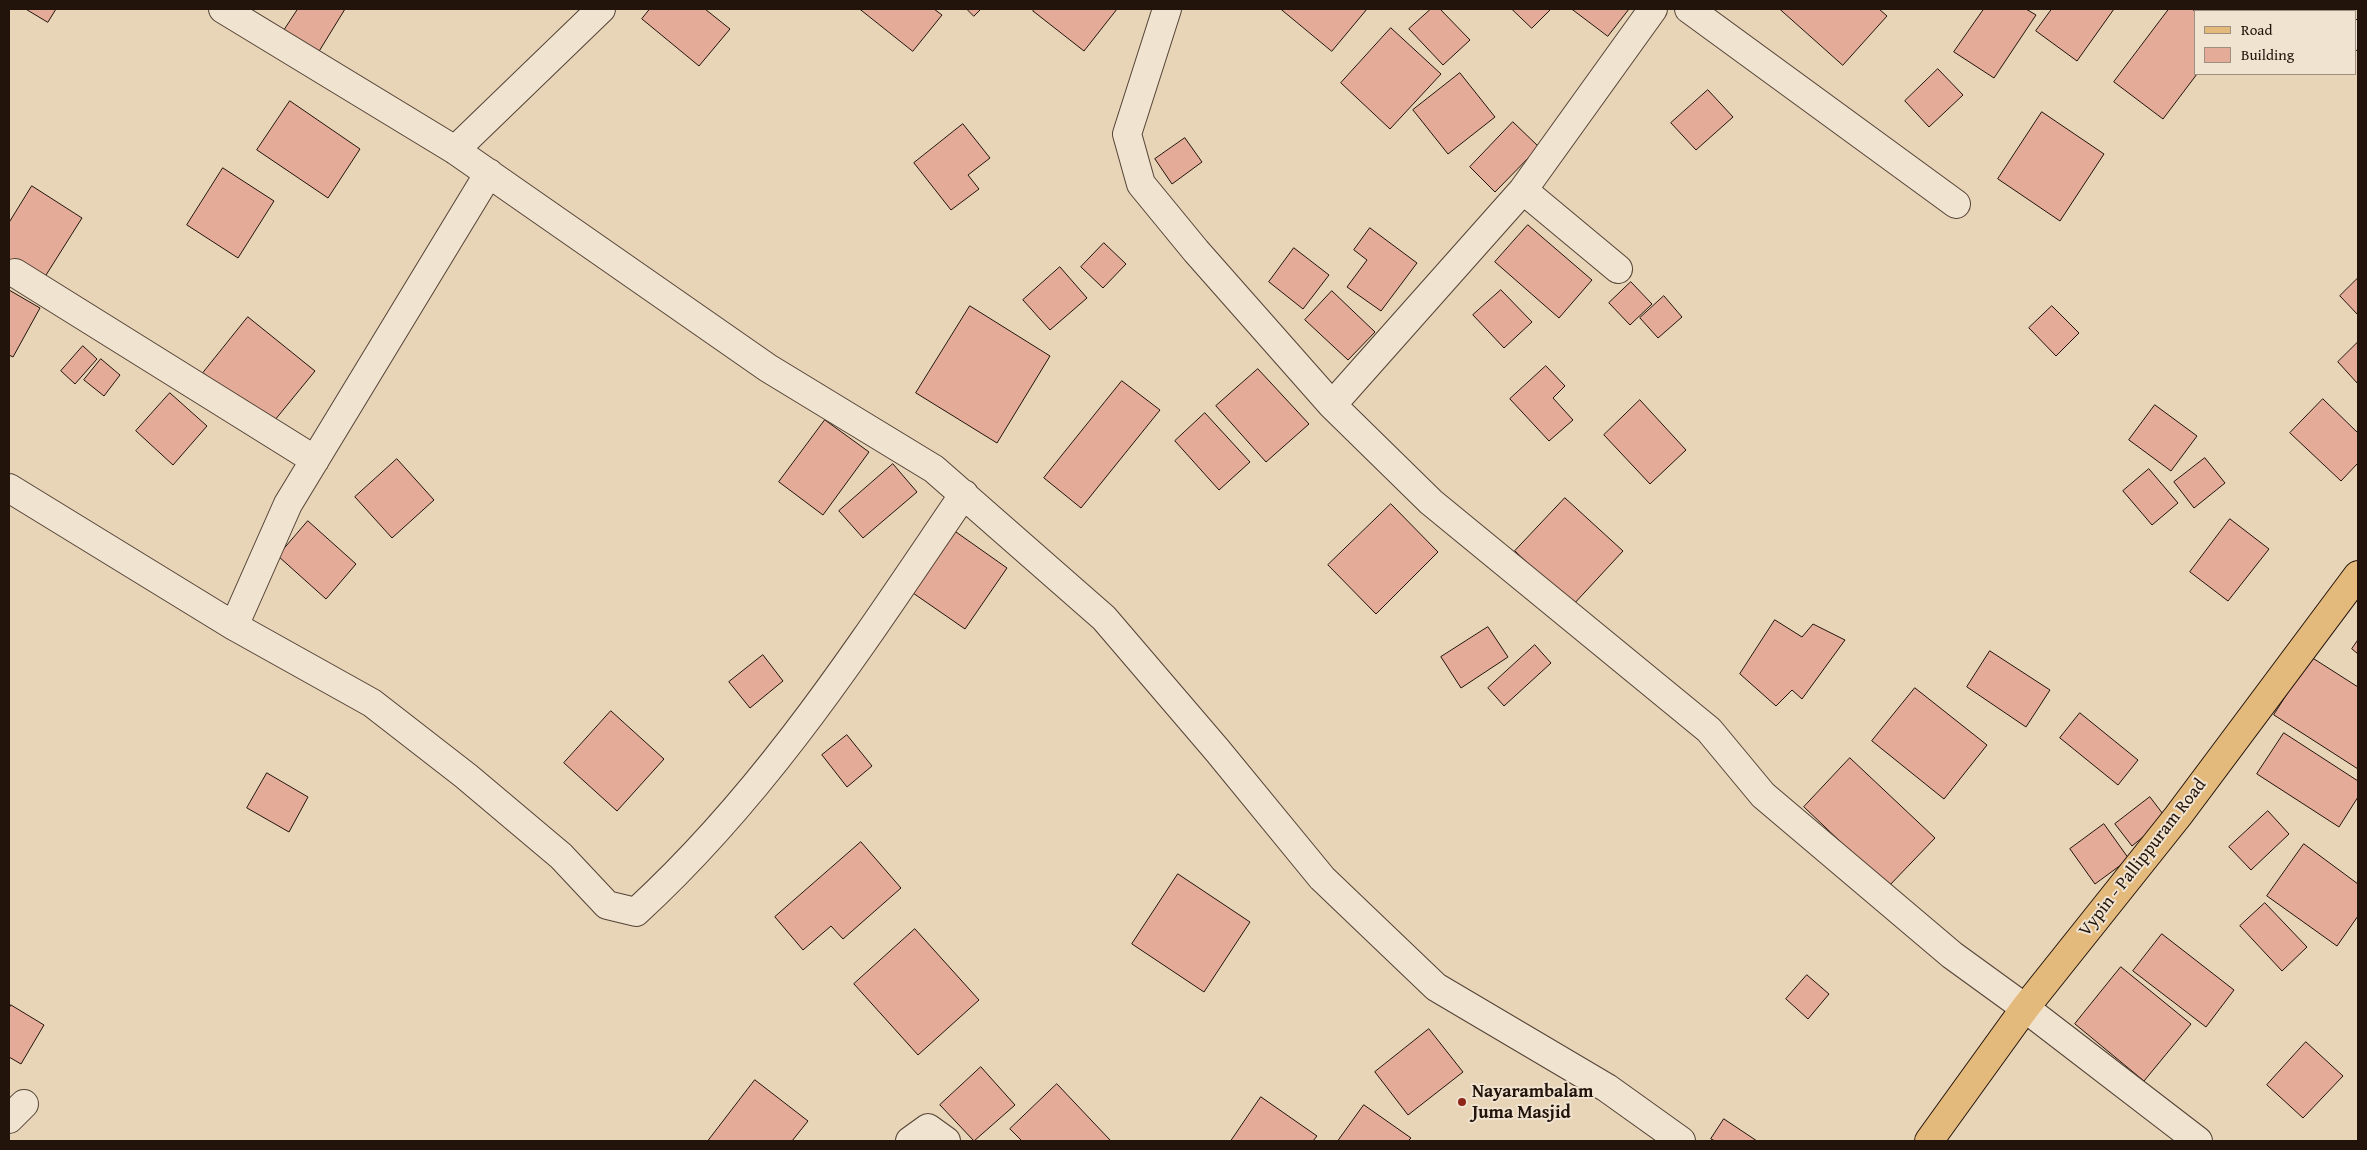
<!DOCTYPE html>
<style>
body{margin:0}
#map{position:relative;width:2367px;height:1150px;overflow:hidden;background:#e8d4b7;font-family:"Gentium Book Plus",serif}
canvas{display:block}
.frame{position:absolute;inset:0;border:10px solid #22130b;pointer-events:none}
.legend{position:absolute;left:2194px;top:10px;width:162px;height:65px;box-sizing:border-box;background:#f0e3d0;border:1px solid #9e9081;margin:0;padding:6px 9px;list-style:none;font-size:15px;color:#22130b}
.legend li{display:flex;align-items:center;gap:10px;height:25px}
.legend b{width:25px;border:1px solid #9e9081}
</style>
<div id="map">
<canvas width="2367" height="1150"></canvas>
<div class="frame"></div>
<ul class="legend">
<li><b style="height:6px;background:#e4ba7c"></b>Road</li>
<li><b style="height:14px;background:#e4ac98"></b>Building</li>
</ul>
</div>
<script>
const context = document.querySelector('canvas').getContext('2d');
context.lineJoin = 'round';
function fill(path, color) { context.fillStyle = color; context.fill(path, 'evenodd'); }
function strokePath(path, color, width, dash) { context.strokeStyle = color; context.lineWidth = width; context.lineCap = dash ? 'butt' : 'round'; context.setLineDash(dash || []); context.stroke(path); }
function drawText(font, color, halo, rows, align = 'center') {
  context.font = font + ' "Gentium Book Plus",serif'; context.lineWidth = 4; context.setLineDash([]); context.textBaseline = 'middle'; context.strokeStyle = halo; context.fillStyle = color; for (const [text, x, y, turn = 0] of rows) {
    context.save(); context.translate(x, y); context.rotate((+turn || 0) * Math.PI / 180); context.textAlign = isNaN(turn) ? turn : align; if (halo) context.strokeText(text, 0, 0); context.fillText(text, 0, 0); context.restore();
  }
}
const building = new Path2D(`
 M26 9H56L48 22Z
 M298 9H345L318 53 283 32Z
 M650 9H705L730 29 699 66 642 19Z
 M860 9H934L942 15 913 51Z
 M967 9H981L974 16Z
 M1035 9H1117L1084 51 1033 11Z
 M1281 9H1367L1332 51Z
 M1431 9H1440L1470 40 1443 65 1409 29Z
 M1512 9H1551L1532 28Z
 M1572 9H1629L1608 36Z
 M1780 9H1879L1887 16 1843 65Z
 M1984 9H2026L2036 15 1994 78 1954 52Z
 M2052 9H2114L2077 61 2036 31Z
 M2169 9H2192L2196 12 2197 74 2163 119 2114 82Z
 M1391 28 1441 74 1390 129 1341 83Z
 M1938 69 1963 95 1929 127 1905 101Z
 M1460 73 1495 117 1448 154 1413 110Z
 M1708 90 1733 117 1696 150 1671 123Z
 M290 101 360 149 328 198 257 150Z
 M2042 112 2104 154 2060 221 1998 179Z
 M1513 122 1539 147 1495 192 1470 167Z
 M963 124 990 158 968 175 979 189 951 210 914 163Z
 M1185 138 1202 162 1172 184 1155 159Z
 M223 168 274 201 238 258 187 225Z
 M32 186 82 218 41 283 9 262V223Z
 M1528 225 1592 280 1559 318 1495 262Z
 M1370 228 1417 263 1381 311 1347 287 1367 260 1354 250Z
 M1104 243 1126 264 1103 288 1081 267Z
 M1294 248 1329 275 1303 309 1269 282Z
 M1060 267 1087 298 1050 330 1023 300Z
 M2358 278V315L2340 296Z
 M1631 282 1652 304 1630 325 1609 303Z
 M9 290 40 308 13 357 9 355Z
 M1501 290 1532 322 1504 348 1473 315Z
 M1332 291 1375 332 1348 360 1305 320Z
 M1664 296 1682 317 1658 338 1640 318Z
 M970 306 1050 356 997 443 916 393Z
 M2052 306 2079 333 2056 356 2029 328Z
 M248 317 315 371 270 426 203 373Z
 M2358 342V384L2338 362Z
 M83 346 97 359 75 384 61 371Z
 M101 359 120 375 104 396 84 380Z
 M1546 366 1565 386 1553 398 1573 420 1549 441 1510 399Z
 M1258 369 1309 424 1266 462 1216 406Z
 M1122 381 1160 410 1081 508 1044 478Z
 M170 393 207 426 173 465 136 431Z
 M2323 399 2358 433V463L2341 481 2290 433Z
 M1640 400 1686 450 1650 484 1604 435Z
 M2155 405 2197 436 2171 471 2129 440Z
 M1205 413 1250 462 1219 490 1175 441Z
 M825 420 869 452 823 515 779 482Z
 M2205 458 2225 483 2194 508 2174 482Z
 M397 459 434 500 392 538 355 497Z
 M893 464 917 492 863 538 839 511Z
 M2149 469 2178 503 2152 525 2123 491Z
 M1565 498 1623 551 1572 606 1515 551Z
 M1391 504 1438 552 1376 614 1328 565Z
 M2230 519 2269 549 2228 601 2190 572Z
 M308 521 356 564 326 599 278 556Z
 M956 532 1007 568 965 629 913 593Z
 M1775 620 1802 637 1813 624 1845 640 1802 699 1792 690 1776 706 1740 674Z
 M1488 627 1508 657 1461 688 1441 657Z
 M2358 640V654L2352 649Z
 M1535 645 1551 663 1504 706 1488 688Z
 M1990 651 2050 690 2026 727 1967 687Z
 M763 655 783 681 750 708 729 682Z
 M2311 657 2358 687V769L2274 715Z
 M1915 688 1987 745 1944 799 1872 741Z
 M611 711 664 759 617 811 564 763Z
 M2080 713 2138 760 2118 785 2060 738Z
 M2284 733 2358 781V797L2339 827 2257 774Z
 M847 735 872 766 847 787 822 755Z
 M1850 758 1935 838 1888 887 1804 807Z
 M267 773 308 797 289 832 247 808Z
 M2150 797 2166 818 2132 846 2115 824Z
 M2268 811 2289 834 2251 870 2229 847Z
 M2104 824 2129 859 2095 884 2070 849Z
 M861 842 901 888 843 939 831 926 803 950 775 917Z
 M2304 844 2358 884V916L2337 946 2267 896Z
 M1178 874 1250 922 1204 992 1132 944Z
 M2265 903 2307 947 2282 971 2240 926Z
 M915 929 979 1000 918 1055 854 984Z
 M2162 934 2234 990 2206 1027 2133 971Z
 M2121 967 2191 1024 2144 1081 2075 1024Z
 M1807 975 1829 994 1808 1019 1786 999Z
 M11 1005 44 1025 21 1064 9 1057V1009Z
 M1429 1029 1463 1072 1408 1115 1375 1072Z
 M2306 1042 2343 1076 2303 1118 2267 1085Z
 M981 1067 1015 1105 974 1141 940 1105Z
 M755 1080 808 1121 792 1141H708Z
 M1057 1084 1110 1140 1108 1141H1022L1010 1129Z
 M1261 1097 1317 1136 1313 1141H1231Z
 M1364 1105 1411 1138 1408 1141H1338Z
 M1724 1119 1757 1141H1715L1711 1139Z`);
const street = new Path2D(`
 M223 9 455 150 768 368 934 469 1104 618 1217 750 1322 878 1436 987 1607 1088 1681 1141
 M1167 9 1127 134 1141 184 1196 251 1332 405
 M1653 9 1523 190 1332 405 1431 502 1709 730 1763 795 1952 955 2025 1008 2198 1141
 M1689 9 1956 204
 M455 150 601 9
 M1523 190 1618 269
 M15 273 315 460
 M9 488 234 626 372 703 466 776 561 856 607 905 636 912C769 790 863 642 964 494
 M234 626 288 504 489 173
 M9 1119 24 1104
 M910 1141 928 1128 946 1141`);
const secondary = new Path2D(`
 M2319 9 2322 11
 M2356 34 2358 36`);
const primary = new Path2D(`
 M1929 1141 2025 1008 2178 816 2358 575`);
const markers = [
 [1462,1102,5,"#8f2418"]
];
const streetNames = [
 ["Vypin - Pallippuram Road",2143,858,-52]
];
const poiNames = [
 ["Nayarambalam",1472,1092],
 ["Juma Masjid",1472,1113]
];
fill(building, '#e4ac98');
strokePath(building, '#22130b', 1);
strokePath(street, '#544336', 30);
strokePath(secondary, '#22130b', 30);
strokePath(primary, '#22130b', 30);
strokePath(street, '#f0e3d0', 28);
strokePath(secondary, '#f0e3d0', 28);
strokePath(primary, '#e4ba7c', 28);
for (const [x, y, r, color] of markers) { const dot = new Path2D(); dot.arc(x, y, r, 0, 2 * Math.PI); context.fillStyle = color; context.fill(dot); strokePath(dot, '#f0e3d0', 2); }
drawText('18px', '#22130b', '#f0e3d0', streetNames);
drawText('bold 18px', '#22130b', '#f0e3d0', poiNames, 'left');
</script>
